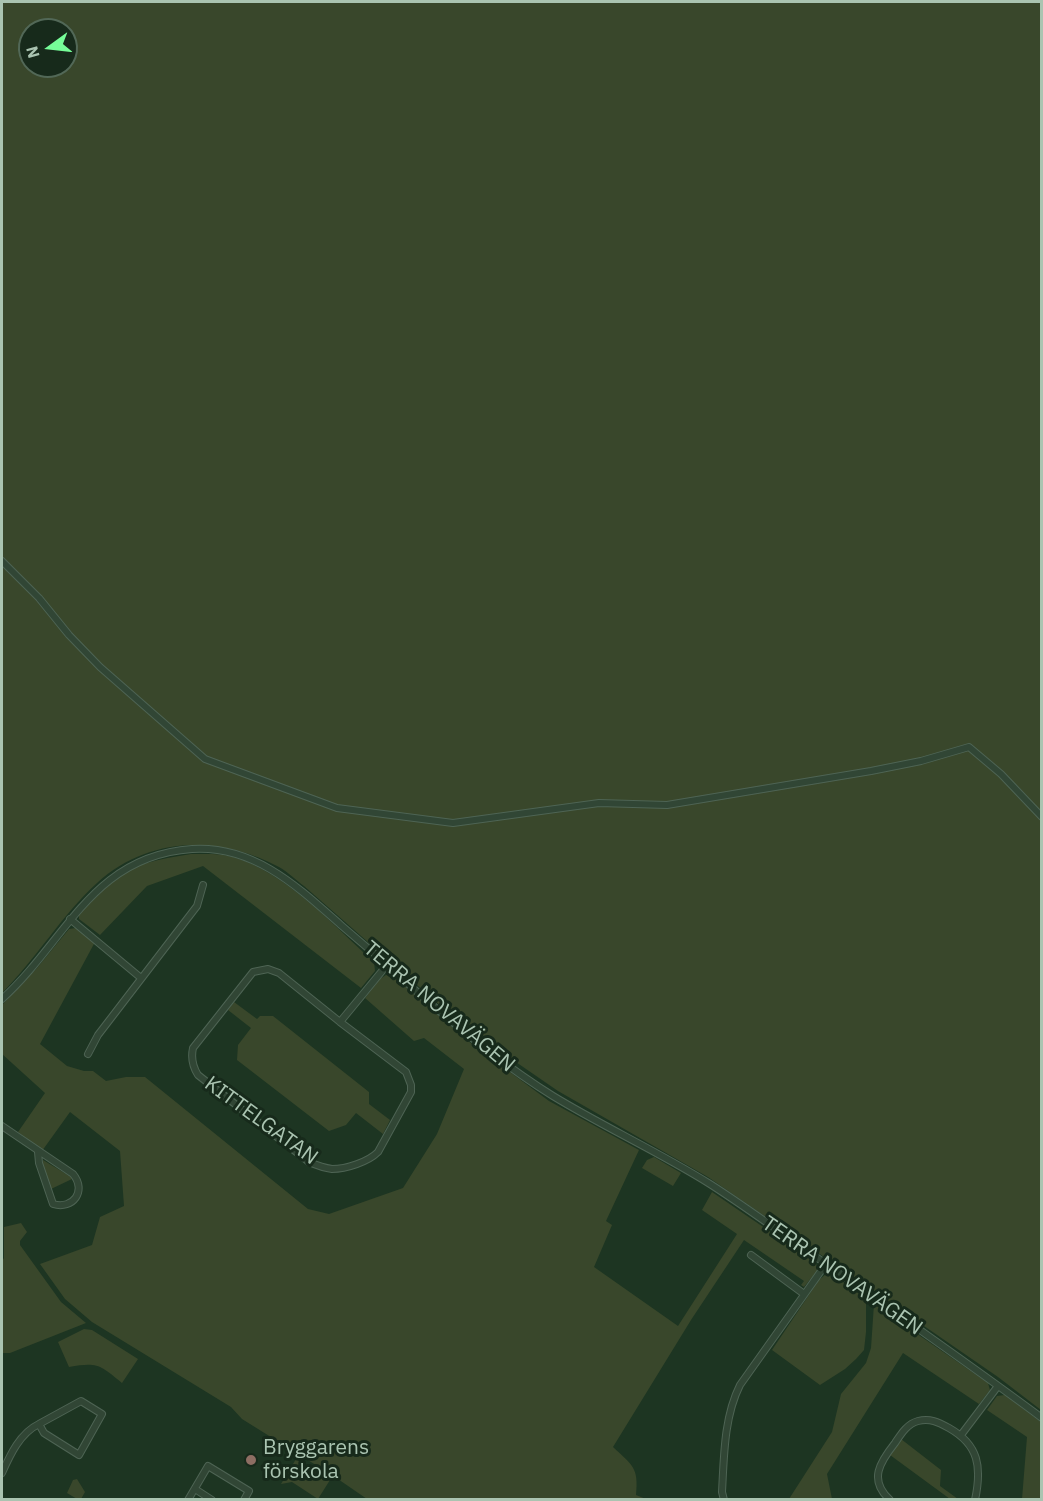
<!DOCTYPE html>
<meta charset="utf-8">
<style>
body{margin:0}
#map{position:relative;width:1043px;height:1501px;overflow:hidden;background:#1d3522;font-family:"IBM Plex Sans",sans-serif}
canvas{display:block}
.frame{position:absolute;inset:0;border:3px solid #aac4b1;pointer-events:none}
.north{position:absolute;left:18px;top:18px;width:60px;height:60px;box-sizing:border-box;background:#172a1b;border:2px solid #526857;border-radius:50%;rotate:255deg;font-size:16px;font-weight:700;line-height:24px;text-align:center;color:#aac4b1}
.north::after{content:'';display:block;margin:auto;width:21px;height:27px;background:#76fd98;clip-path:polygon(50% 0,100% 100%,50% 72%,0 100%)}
</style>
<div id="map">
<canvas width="1043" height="1501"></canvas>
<div class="frame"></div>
<div class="north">N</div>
</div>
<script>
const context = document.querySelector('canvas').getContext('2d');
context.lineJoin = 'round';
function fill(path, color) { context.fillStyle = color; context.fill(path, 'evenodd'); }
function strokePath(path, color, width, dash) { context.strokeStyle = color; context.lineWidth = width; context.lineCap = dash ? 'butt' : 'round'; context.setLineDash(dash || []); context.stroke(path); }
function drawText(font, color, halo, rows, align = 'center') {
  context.font = font + ' "IBM Plex Sans",sans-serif'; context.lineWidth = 6; context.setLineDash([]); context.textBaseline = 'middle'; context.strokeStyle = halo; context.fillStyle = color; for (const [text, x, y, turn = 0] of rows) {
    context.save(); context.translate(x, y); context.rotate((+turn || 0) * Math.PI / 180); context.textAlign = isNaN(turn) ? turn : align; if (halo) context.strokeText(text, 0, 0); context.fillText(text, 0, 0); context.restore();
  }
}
const green = new Path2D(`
 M2 2H1041V1410L998 1377 708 1177 558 1091 465 1027 304 886C296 880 288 872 279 867 219 835 149 836 97 883 61 916 36 959 2 993ZM30 30H66V66H30Z
 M191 854C205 854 219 853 233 857 287 873 333 925 374 962L375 971 361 988 203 866 147 886 100 935 79 919V913C87 904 95 893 104 885 130 864 159 859 191 854Z
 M76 928 95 942 40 1044 67 1066 84 1071H93L106 1081 126 1077H145L308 1209 329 1214 403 1188 437 1134 464 1069 424 1038 414 1041 365 998 380 979 386 975 393 976 468 1041 549 1101 639 1150 606 1221 612 1225 594 1267 678 1326 737 1234 702 1210 712 1192 816 1263 817 1271 804 1287 801 1285 804 1281 744 1240 691 1320 613 1447C632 1465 639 1467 636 1495L646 1499H367L335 1477 242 1419 231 1407 92 1322 65 1299 40 1264 92 1245 100 1217 124 1206 120 1151 70 1112 42 1151 18 1132 45 1093 2 1054V1005L37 968 69 929Z
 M234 1002 257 1019 260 1016H273L369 1092V1104L390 1120 383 1134 356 1113 346 1125 329 1131 237 1060 238 1045 251 1028 228 1010Z
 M654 1157 681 1173 673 1186 642 1168 647 1160Z
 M43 1160 71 1177 72 1179 51 1189 42 1164Z
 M21 1223 27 1232 20 1241V1245L61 1302 86 1323 10 1353H2V1261L4 1258V1227Z
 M826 1274H832L864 1297 866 1303V1332L864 1350 856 1359 845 1369 820 1385 772 1350 819 1280Z
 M874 1304 988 1383 990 1390 979 1404 903 1353 827 1474 832 1499H789L832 1432 841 1394 866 1363 871 1348Z
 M84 1329 92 1330 138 1359 122 1383C100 1365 98 1362 69 1367L58 1342Z
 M1005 1395 1041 1422V1499H1022L1027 1437 987 1410 997 1396Z
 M901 1439 941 1470 940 1486 958 1499H950L890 1455Z
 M296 1459 330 1480 318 1499 292 1482 281 1484Z
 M77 1479 85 1492 81 1499H77L67 1493 73 1480Z`);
const minor = new Path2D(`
 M2 561 39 598 69 635 100 667 205 759 337 808 453 823 599 803 667 805 871 771 921 761 969 747 1001 774 1042 817
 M70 919 141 978
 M2 999C67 940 92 856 192 849 255 845 299 888 342 926 367 947 391 968 415 990 458 1028 503 1065 553 1096 604 1127 659 1152 710 1184 746 1207 781 1233 816 1257 892 1310 968 1363 1042 1418
 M340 1022 406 1072 411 1085V1092L378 1152C368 1162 346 1169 332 1169 324 1168 316 1165 309 1162L198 1075C193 1067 191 1057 193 1048L253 972 268 969 279 973 340 1022 387 965
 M88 1054 98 1035 197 906 203 885
 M2 1126 73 1174C87 1191 73 1210 53 1204L39 1163 38 1152
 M751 1255 804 1294
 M961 1435 998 1386
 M2 1473C10 1455 20 1433 39 1424L44 1433 79 1455 102 1414 81 1401 39 1424
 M195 1489 212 1500
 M188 1500 208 1466 249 1491 244 1500
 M724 1500 722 1492C724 1456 724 1417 740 1385L826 1264
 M890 1500C868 1480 880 1462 895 1443 901 1434 907 1424 918 1421 930 1418 938 1422 949 1428 979 1445 982 1467 975 1500`);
const markers = [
 [251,1460,6,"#8d6e63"]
];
const streetNames = [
 ["TERRA NOVAVÄGEN",439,1007,40],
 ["KITTELGATAN",261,1121,36],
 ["TERRA NOVAVÄGEN",842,1276,35]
];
const poiNames = [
 ["Bryggarens",263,1448],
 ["förskola",263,1472]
];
fill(green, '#39472b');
strokePath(minor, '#4e6454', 8);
strokePath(minor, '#314635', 6);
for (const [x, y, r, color] of markers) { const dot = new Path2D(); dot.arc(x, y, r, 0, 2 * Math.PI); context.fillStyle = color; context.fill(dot); strokePath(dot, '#172a1b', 2); }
drawText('21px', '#aac4b1', '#172a1b', streetNames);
drawText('21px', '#aac4b1', '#172a1b', poiNames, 'left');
</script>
